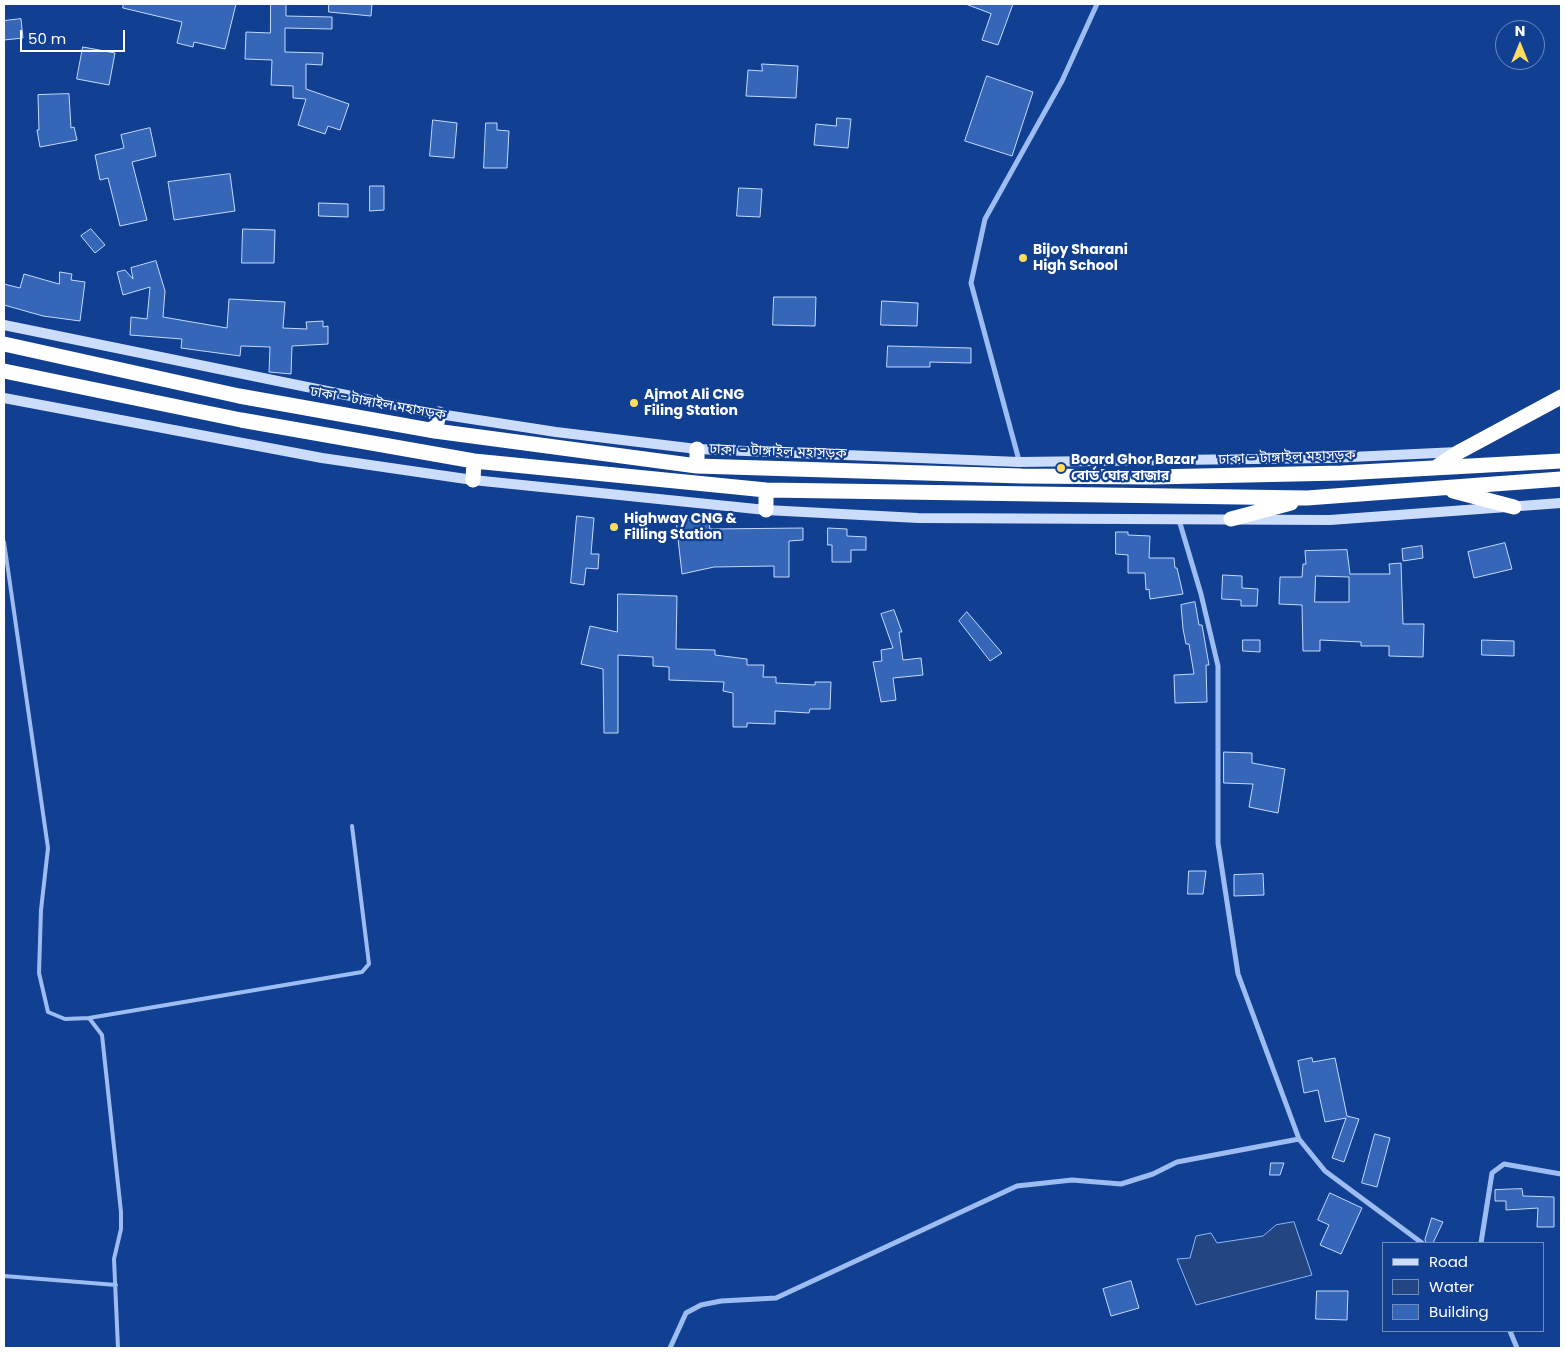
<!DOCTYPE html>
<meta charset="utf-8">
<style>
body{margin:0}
#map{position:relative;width:1565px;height:1352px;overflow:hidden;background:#113f91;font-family:Poppins,sans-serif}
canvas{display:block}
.frame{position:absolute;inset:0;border:5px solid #fff;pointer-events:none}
.legend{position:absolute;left:1382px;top:1242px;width:162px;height:90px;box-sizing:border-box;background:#113f91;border:1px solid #708cbd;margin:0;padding:6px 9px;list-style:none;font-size:15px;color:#fff}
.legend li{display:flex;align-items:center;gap:10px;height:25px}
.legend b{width:25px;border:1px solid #708cbd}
.north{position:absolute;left:1495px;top:20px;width:50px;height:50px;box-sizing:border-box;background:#113f91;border:1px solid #708cbd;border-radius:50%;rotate:0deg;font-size:14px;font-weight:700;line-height:20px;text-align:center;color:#fff}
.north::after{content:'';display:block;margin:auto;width:18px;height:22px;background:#ffdd5e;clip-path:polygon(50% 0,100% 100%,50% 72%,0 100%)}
.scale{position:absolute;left:20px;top:30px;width:105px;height:22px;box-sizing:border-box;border:2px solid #fff;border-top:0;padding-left:6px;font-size:15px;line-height:18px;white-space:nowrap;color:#fff;-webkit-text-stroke:4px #113f91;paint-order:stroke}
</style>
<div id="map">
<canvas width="1565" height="1352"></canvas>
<div class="frame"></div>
<ul class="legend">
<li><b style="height:6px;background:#ccddfc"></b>Road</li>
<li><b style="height:14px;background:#234683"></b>Water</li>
<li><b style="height:14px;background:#3566b8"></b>Building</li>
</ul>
<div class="north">N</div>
<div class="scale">50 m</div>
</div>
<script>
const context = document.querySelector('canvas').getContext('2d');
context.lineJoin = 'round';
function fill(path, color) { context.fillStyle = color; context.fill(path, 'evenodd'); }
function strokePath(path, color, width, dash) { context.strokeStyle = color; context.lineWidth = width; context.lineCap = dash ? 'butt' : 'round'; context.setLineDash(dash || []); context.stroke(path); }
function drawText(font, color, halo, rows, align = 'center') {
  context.font = font + ' Poppins,"Noto Sans Bengali",sans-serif'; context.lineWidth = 4.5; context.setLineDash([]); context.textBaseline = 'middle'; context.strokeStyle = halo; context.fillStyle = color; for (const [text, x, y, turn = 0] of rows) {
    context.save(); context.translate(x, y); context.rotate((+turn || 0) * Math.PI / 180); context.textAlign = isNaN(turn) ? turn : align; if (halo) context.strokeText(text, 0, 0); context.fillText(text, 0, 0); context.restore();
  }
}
const water = new Path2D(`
 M1294 1222 1312 1275 1196 1305 1177 1259 1190 1258 1196 1236 1211 1233 1217 1243 1263 1236 1276 1225Z`);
const building = new Path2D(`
 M124 4H236L225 49 194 42 193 47 177 43 182 22 123 8Z
 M271 4H286V16L332 17V29L285 28V52L323 53 322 65 306 64V89L349 104 340 130 328 126 325 134 298 125 306 99 293 98V86L271 85 272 60 245 59 246 32 270 33Z
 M329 4H372L371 16 329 12Z
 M966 4H1013L998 45 982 40 991 14Z
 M21 19 23 38 4 40V21Z
 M83 47 115 53 109 85 77 79Z
 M762 64 798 66 796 98 746 96 748 70 762 71Z
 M987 76 1033 92 1012 156 965 141Z
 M69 94 71 128 74 127 77 140 40 147 37 130H39L38 95Z
 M837 118 851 119 848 148 814 145 816 124 836 126Z
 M433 120 457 123 454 158 430 156Z
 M486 123H497V130L509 131 507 168H484Z
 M150 128 156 156 132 162 147 220 120 226 108 178 100 180 95 155 124 148 121 135Z
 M230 174 235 211 174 220 168 182Z
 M370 186H384V210L370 211Z
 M739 188 762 189 760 217 737 216Z
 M319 203 348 204V217L319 216Z
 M91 229 105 245 95 253 81 236Z
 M243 229 275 230 274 263H242Z
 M156 261 165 291 163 317 227 328 229 299 285 302 283 328 307 329 306 322 323 321V327L328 326V344L292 346 291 374 269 372 270 347 241 346 240 356 181 348 182 339 130 335 131 317 147 319 150 287 123 295 117 272 125 270 133 279 131 268Z
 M60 272 72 274 71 280 85 282 80 321 43 316 4 305V284L20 288 24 274 59 284Z
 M774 297H816L815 326 773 325Z
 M882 301 918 303 917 326 881 325Z
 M888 346 971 348V363L930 362V367H887Z
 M577 516 594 518 591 554H599L598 569 586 568 584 585 571 583Z
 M708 517 710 529 803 528V540L789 541V577H774V566L714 567 682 574 676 521Z
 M828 528 847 529V536L866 537V550H851V562H832V545H828Z
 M1116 532H1128V535L1150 536 1149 558H1174L1175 568H1177L1183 594 1150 599 1149 589 1146 590 1145 573H1128V555L1116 554Z
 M1505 543 1512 569 1474 578 1468 552Z
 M1422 546 1423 558 1403 561 1402 549Z
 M1347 550 1350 574H1390L1389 564 1401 563 1403 624H1424L1423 657 1389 656V646H1361V642L1320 640V651H1303L1302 605 1279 604 1280 577H1302L1303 564H1306L1305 551ZM1316 576 1349 577V602H1315Z
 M1223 575 1242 576V588L1258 589 1257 606H1241V600L1222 599Z
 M618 594 677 596 676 649 715 650V655L747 659V665H764L763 677H776V683L815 685V682H831L830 709H810L809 713 775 711V724L747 723V727H733V693L723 691 724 682 669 680V667L653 666V657L618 655V733H604L603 669 581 664 590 626 617 632Z
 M1195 602 1199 625H1202L1209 665H1206L1207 702 1175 703 1174 675 1194 674 1189 644H1186L1183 629 1181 605Z
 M894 610 902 632H899L903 660 921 658 923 675 893 678 896 700 881 702 873 662 882 661 881 650 893 648 881 614Z
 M967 612 1002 653 990 661 959 621Z
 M1243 640H1260V652L1243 651Z
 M1482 640 1514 641V656L1482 655Z
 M1224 752 1252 753V763L1285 769 1278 813 1249 807 1253 784 1224 783Z
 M1189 871H1206L1203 894H1188Z
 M1263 874 1264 895 1234 896V875Z
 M1312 1058 1313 1062 1335 1058 1347 1116 1359 1119 1344 1162 1332 1158 1346 1118 1325 1122 1318 1090 1304 1093 1298 1061Z
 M1375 1134 1390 1138 1377 1187 1362 1183Z
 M1271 1163H1284L1280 1175H1270Z
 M1522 1189 1523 1196 1554 1197V1227H1537L1538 1208 1506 1210V1201H1495V1190Z
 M1330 1193 1362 1208 1341 1254 1320 1245 1329 1225 1318 1220Z
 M1432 1218 1443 1222 1433 1243H1426L1425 1240Z
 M1131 1281 1139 1308 1111 1316 1103 1289Z
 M1317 1291H1348L1347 1320 1316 1319Z`);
const lane = new Path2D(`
 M4 542 48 848 41 910 39 973 48 1012 65 1019 89 1018 102 1035 121 1212V1229L114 1259 118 1348
 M89 1018 362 972 369 964 352 826
 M4 1276 116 1285`);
const street = new Path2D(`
 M1020 464 971 283 985 219 1062 81 1097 4
 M1179 520 1201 594 1218 666V843L1238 974 1299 1139 1325 1171 1422 1243
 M1481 1243 1492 1173 1504 1164 1561 1174
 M1510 1331 1517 1348
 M670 1348 686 1313 701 1305 721 1301 776 1298 1017 1186 1072 1180 1121 1184 1153 1174 1177 1162 1299 1139`);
const secondary = new Path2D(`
 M4 325 439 414 556 432 697 449 1019 462 1330 458 1458 452
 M4 398 322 458 473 480 766 510 918 518 1330 520 1561 503`);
const highway = new Path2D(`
 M4 344 239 396 435 431 697 466 1022 476 1152 477 1342 473 1561 461
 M4 371 241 420 474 461 766 490 1307 498 1561 479
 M435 431 439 414
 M697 449V466
 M1438 466 1459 452 1561 397
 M473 480 474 461
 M766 490V510
 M1453 491 1514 507
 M1231 519 1291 503`);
const markers = [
 [1023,258,5,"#ffdd5e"],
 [634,403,5,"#ffdd5e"],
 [1061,468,5,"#ffdd5e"],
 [614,527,5,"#ffdd5e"]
];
const poiNames = [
 ["Bijoy Sharani",1033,250],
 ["High School",1033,266],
 ["Ajmot Ali CNG",644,395],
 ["Filing Station",644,411],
 ["Board Ghor Bazar",1071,460],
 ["বোর্ড ঘোর বাজার",1071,476],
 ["Highway CNG &",624,519],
 ["Filling Station",624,535]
];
const streetNames = [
 ["ঢাকা - টাঙ্গাইল মহাসড়ক",378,404,10],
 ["ঢাকা - টাঙ্গাইল মহাসড়ক",778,452,2],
 ["ঢাকা - টাঙ্গাইল মহাসড়ক",1287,458,-2]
];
fill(water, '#234683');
strokePath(water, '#8eb7f6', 1);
fill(building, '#3566b8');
strokePath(building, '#c4dafd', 1);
strokePath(lane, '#9dbdf2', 4);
strokePath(street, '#9dbdf2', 5);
strokePath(secondary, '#ccddfc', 10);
strokePath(highway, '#fff', 15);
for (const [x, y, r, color] of markers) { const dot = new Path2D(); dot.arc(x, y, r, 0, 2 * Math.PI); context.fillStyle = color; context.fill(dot); strokePath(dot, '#113f91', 2); }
drawText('bold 14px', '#fff', '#113f91', poiNames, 'left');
drawText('14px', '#fff', '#113f91', streetNames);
</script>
